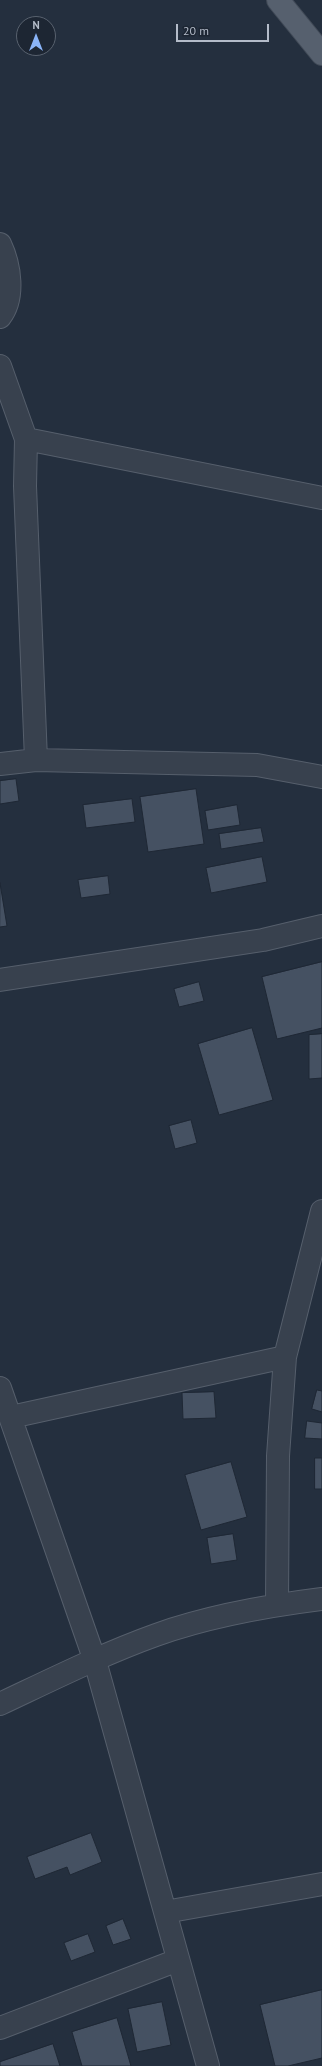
<!DOCTYPE html>
<style>
body{margin:0}
#map{position:relative;width:322px;height:2066px;overflow:hidden;background:#242f3e;font-family:"PT Sans",sans-serif}
canvas{display:block}
.north{position:absolute;left:16px;top:16px;width:40px;height:40px;box-sizing:border-box;background:#1d2633;border:1px solid #59626f;border-radius:50%;rotate:0deg;font-size:11px;font-weight:700;line-height:16px;text-align:center;color:#b4bcc9}
.north::after{content:'';display:block;margin:auto;width:14px;height:18px;background:#8ab4f8;clip-path:polygon(50% 0,100% 100%,50% 72%,0 100%)}
.scale{position:absolute;left:176px;top:24px;width:93px;height:18px;box-sizing:border-box;border:2px solid #b4bcc9;border-top:0;padding-left:5px;font-size:12px;line-height:14px;white-space:nowrap;color:#b4bcc9;-webkit-text-stroke:3px #1d2633;paint-order:stroke}
</style>
<div id="map">
<canvas width="322" height="2066"></canvas>
<div class="north">N</div>
<div class="scale">20 m</div>
</div>
<script>
const context = document.querySelector('canvas').getContext('2d');
context.lineJoin = 'round';
function fill(path, color) { context.fillStyle = color; context.fill(path, 'evenodd'); }
function strokePath(path, color, width, dash) { context.strokeStyle = color; context.lineWidth = width; context.lineCap = dash ? 'butt' : 'round'; context.setLineDash(dash || []); context.stroke(path); }
const building = new Path2D(`
 M16 779 19 801 0 804V781Z
 M196 789 204 844 148 852 140 797Z
 M132 799 135 822 86 828 83 805Z
 M237 805 240 825 208 830 205 811Z
 M261 828 264 842 221 849 219 834Z
 M262 857 267 882 211 893 206 868Z
 M108 876 110 894 81 898 78 880Z
 M0 883 7 926 0 927Z
 M322 962V1028L277 1039 262 977Z
 M199 982 204 1001 179 1007 174 989Z
 M252 1028 273 1100 219 1115 198 1044Z
 M322 1034V1078L309 1079V1035Z
 M191 1120 197 1143 175 1149 169 1126Z
 M317 1390 322 1391V1412L312 1409Z
 M214 1392 216 1418 183 1419 182 1393Z
 M307 1421 322 1423V1439L305 1438Z
 M315 1458H322V1489H315Z
 M231 1462 247 1517 201 1530 185 1475Z
 M233 1534 237 1560 211 1564 207 1538Z
 M91 1833 102 1862 70 1875 67 1867 35 1879 27 1857Z
 M123 1919 131 1939 113 1945 106 1926Z
 M88 1934 95 1952 71 1961 64 1943Z
 M322 1990V2058L288 2066H275L260 2005Z
 M162 2002 171 2045 137 2052 128 2009Z
 M117 2018 131 2066H82L72 2032Z
 M53 2044 60 2066H0V2062Z`);
const minor = new Path2D(`
 M0 244C10 265 15 298 0 317
 M0 366 26 439 25 486 36 760
 M26 439 322 498
 M0 764 36 760 257 765 322 777
 M0 980 263 940 322 926
 M0 1388 95 1661 208 2066
 M11 1417 285 1357
 M277 1605 278 1456 285 1357 322 1211
 M0 1704C51 1680 103 1654 156 1635 209 1616 266 1606 322 1599
 M165 1912 322 1884
 M0 2028 178 1960`);
const major = new Path2D(`
 M278 0 322 54`);
fill(building, '#455162');
strokePath(building, '#1f2835', 1);
strokePath(minor, '#565f6c', 24);
strokePath(major, '#414a57', 24);
strokePath(minor, '#38414e', 22);
strokePath(major, '#56606e', 22);
</script>
